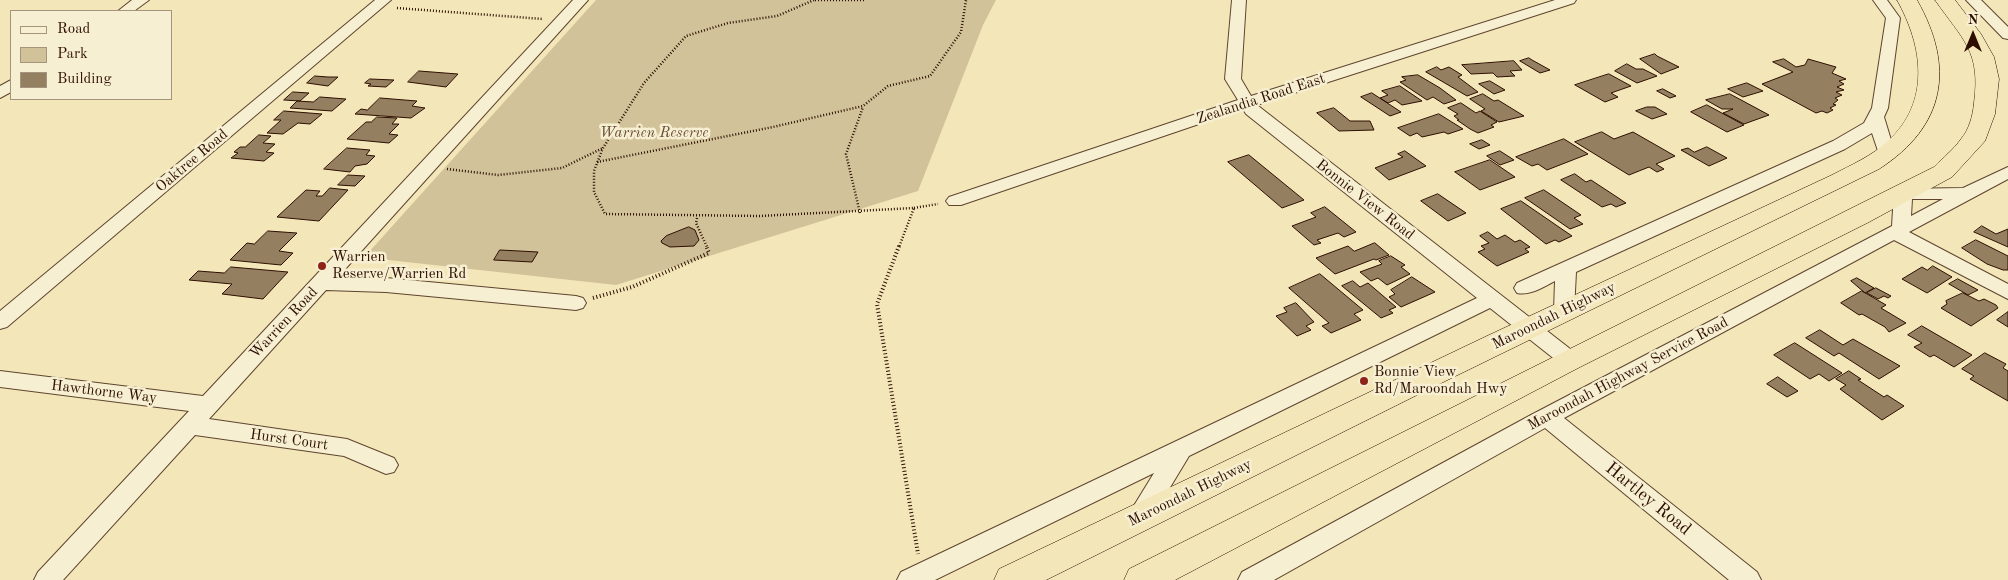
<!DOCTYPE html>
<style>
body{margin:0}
#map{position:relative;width:2008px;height:580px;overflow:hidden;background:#f3e7b9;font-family:"Old Standard TT",serif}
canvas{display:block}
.legend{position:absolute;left:10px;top:10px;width:162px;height:90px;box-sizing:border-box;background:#f7efd2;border:1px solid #a6957e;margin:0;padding:6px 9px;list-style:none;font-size:15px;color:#2d0e00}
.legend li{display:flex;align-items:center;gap:10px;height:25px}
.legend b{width:25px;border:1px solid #a6957e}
.north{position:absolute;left:1948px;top:10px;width:50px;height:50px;-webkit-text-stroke:4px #f7efd2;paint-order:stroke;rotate:0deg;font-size:14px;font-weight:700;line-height:20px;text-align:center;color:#2d0e00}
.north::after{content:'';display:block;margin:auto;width:18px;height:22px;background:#2d0e00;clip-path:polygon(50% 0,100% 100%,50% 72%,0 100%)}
</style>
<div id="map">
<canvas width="2008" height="580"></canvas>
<ul class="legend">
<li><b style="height:6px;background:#f7efd2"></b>Road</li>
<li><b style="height:14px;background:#d1c29a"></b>Park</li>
<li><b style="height:14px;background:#947f60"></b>Building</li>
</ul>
<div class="north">N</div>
</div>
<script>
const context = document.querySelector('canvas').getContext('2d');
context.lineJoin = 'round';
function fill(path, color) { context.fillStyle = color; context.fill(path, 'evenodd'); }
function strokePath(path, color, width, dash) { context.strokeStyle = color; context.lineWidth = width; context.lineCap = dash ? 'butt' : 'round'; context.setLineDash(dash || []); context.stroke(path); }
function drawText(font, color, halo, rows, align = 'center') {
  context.font = font + ' "Old Standard TT",serif'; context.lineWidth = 5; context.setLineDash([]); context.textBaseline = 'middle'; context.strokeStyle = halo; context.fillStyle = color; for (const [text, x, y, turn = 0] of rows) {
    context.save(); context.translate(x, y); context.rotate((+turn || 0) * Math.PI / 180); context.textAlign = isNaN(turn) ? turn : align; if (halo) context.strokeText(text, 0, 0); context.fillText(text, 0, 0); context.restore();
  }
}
const green = new Path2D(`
 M596 0H996L983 25 918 191 616 285 370 258 368 253Z`);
const building = new Path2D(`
 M1655 54 1657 56 1679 67 1661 74 1640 59Z
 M1529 58 1532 60 1550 70 1540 73 1520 61Z
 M1784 59 1796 67 1805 65 1808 59 1836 67 1832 73 1846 79 1839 81 1844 84 1837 87 1844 90 1836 92 1842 95 1835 98 1838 100 1833 104 1836 105 1830 108 1833 110 1827 113 1822 111 1816 113 1762 84 1793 72 1773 62Z
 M1514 61 1522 70 1510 71 1515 76 1497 77 1493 73 1471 74 1462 65Z
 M1627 64 1636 69H1643L1657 76 1637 83 1615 71Z
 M1437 67 1441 70 1449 67 1462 75 1458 77 1478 92 1467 96 1426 72Z
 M419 71 458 74 446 87 408 82Z
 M1609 74 1631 86 1611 93 1618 97 1605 102 1575 85Z
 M1418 75 1440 88 1456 100 1444 104 1433 97 1427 100 1400 82 1406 80 1402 77Z
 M315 76 328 77H338L328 86 307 83Z
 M370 79 394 80 386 87 368 86 371 84 365 83Z
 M1490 81 1505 90 1494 94 1479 84Z
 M1747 83 1763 91 1743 97 1728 89Z
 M1400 86 1422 101 1402 105 1395 100 1388 103 1380 98 1388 95 1382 91Z
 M1663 89 1676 96 1670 98 1657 91Z
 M293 92 309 93 300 101 284 100Z
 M1372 93 1401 112 1390 116 1361 97Z
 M1483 94 1494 101 1498 100 1524 116 1499 122 1481 111 1485 109 1470 99Z
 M1730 94 1769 115 1744 124 1723 113 1733 109H1722L1706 100Z
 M320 97 346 99 332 111 290 108 297 101 313 102Z
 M380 98 417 101 412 106 425 108 411 118 355 114 361 109 367 110Z
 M1461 103 1476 113 1480 111 1497 122 1491 125 1494 127 1478 133 1470 129 1457 120H1459L1454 116 1458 114 1448 108Z
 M1707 105 1744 125 1727 132 1691 112Z
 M1647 107H1655L1667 114 1652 119 1636 111Z
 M1334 108 1350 121H1370L1374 130 1339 131 1317 113Z
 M284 111 322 114 310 124 298 123 283 134 267 133 281 120H274Z
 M1439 114 1463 129 1448 134 1444 132 1422 137 1417 133 1410 136 1398 128Z
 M377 117 397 118 392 124H399L389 134 398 135 389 143 347 139 366 122H371Z
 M1602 132 1614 139 1633 132 1675 156 1656 164 1664 169 1657 172 1649 167 1629 175 1575 142Z
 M259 135 271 136 263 143 275 144 266 152 274 153 264 161 231 158 238 153 234 152 240 147H245Z
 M1564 139 1588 154 1547 170 1538 164 1532 166 1516 157Z
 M1482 140 1490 145 1479 149 1470 144Z
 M1707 147 1727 158 1709 166 1681 150 1688 148 1694 152Z
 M347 148 370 150 366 155 375 156 367 164 355 166 350 172 324 169Z
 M1405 151 1426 166 1389 180 1375 168 1403 157 1398 154Z
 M1500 151 1514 160 1500 165 1487 156Z
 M1249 155 1304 200 1282 208 1228 162Z
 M1490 160 1515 177 1480 190 1455 172Z
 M1575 174 1586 182 1591 180 1626 203 1616 207 1611 204 1602 207 1561 180Z
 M348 175 365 176 355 186 338 185Z
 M330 188 348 190 319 221 277 217 306 190 320 191 316 196H322Z
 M1544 190 1581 215 1574 218 1583 224 1570 229 1525 198Z
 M1438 194 1466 213 1448 221 1421 201Z
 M1521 201 1572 236 1559 242 1555 240 1546 244 1501 209Z
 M1325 207 1356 232 1344 237 1338 233 1317 240 1321 243 1314 245 1292 226 1316 217 1311 213Z
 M1982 226 1996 234 2008 229V247L1974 232Z
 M689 227 695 230 699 240 694 246 670 247 662 243 661 241 666 236Z
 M268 231 297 233 279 251 293 253 281 265 230 260 247 243 254 244Z
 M1488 232 1497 239 1505 235 1515 242 1520 240 1530 247 1525 249 1529 252 1497 266 1478 252 1485 249 1481 246 1489 243 1480 236Z
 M1976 240 2008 256V270H2003L1987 264 1962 248Z
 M1375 243 1389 255 1376 260 1374 259 1335 274 1316 258 1348 246 1354 251Z
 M500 250 538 252 532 262 494 260Z
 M1391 256 1405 265 1401 267 1410 274 1387 285 1378 278 1371 281 1360 272 1382 264 1379 261Z
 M1933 266 1952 277 1927 293 1902 279 1922 267 1927 270Z
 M231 267 288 272 263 299 222 294 232 284 189 280 198 271 224 273Z
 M1320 274 1363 310 1354 314 1361 320 1331 333 1322 326 1329 323 1289 288Z
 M1412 277 1435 292 1401 307 1389 297 1395 294 1391 290Z
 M1857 278 1874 288 1865 293 1851 281Z
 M1958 279 1978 290 1968 295 1949 284Z
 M1353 281 1360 287 1368 283 1396 307 1389 310 1393 313 1381 318 1342 286Z
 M1876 288 1891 296 1888 298 1884 296 1878 299 1867 293Z
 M1862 291 1886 305 1881 308 1906 323 1889 332 1885 327 1862 314 1859 315 1841 303Z
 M1963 293 1979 301 1984 299 1996 305 1998 308 1971 326 1941 308 1947 304 1946 301Z
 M1296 303 1314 322 1306 326 1311 330 1297 336 1276 316 1287 312 1284 308Z
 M2008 312V327L1997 320Z
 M1922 326 1972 355 1954 367 1934 355 1930 357 1914 347 1922 343 1908 335Z
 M1820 330 1843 345 1853 339 1900 366 1879 379 1839 353 1834 356 1806 338Z
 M1795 343 1842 373 1829 381 1819 374 1810 379 1774 355Z
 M1985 353 2006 364 2003 368 2008 371V401L1970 379 1974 376 1962 369Z
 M1849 371 1861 379 1858 380 1884 397 1887 395 1904 406 1882 420 1840 389 1846 385 1836 379Z
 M1778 377 1798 391 1787 397 1767 384Z`);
const pathFar1 = new Path2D(`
 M814 0 777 16 728 23 686 36 644 83 603 148 594 171V192L605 214 760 216 914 208 899 247
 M815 0H864
 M397 8 543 19
 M597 162 773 127 863 106 888 86 930 76 961 32 966 0
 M447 169 498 175 562 168 603 148
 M914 208 938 204
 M860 213 846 154 863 107
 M697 218 696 223 707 247`);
const path = new Path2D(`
 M899 246 877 304 918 554
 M593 298 632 287 709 253 706 246`);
const minor = new Path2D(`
 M132 0H149L134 11H118Z
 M375 0H391L7 327 0 329V311Z
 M573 0H588L338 277 386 278 576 296 583 298 586 303 583 308 576 310 386 292 326 290 209 419 347 439 394 458 398 465 394 472 386 474 344 456 195 435 63 580H34L38 572 189 411 0 387V371L203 396Z
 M1232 0H1246L1241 79 1251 96 1555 0H1576L1574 3 1257 105 1578 355 1581 360 1578 365 1570 368 1562 365 1490 308 1189 456 1148 524 1139 527 1130 524 1127 517 1154 473 935 580H897L901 572 1477 298 1246 114 1243 109 961 205H949L946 201 949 197 1238 100 1225 79Z
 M1873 0H1887L1900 18 1888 108 1884 117 1895 153 1892 157H1880L1872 133 1845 149 1576 272 1574 311 1571 316 1564 318 1557 316 1554 311 1555 281C1543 287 1530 296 1517 293L1514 288 1517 283 1833 141 1864 123 1872 108 1886 18Z
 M1966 0H1981L2008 27V39L2003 38Z
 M11 80V92L0 98V86Z
 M2008 167V179L1909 232 2008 284V299L1894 240 1564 418 1757 572 1761 580H1729L1545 428 1274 580H1238L1242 572 1531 415 1892 226 1894 193 1897 189 1963 188ZM1912 199H1943L1911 216Z`);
const highway = new Path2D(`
 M1897 0H1917C1955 67 1946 126 1879 169L1427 390 1046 580H994L999 569 1487 336 1832 175C1851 165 1872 156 1888 141 1931 102 1923 46 1897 0Z
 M1935 0H1955L1981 34 1994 57 1999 79 1995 114 1985 141 1952 177 1869 222 1580 367 1175 580H1124L1129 569 1934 167C1943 158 1954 149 1961 139 1969 130 1973 115 1974 103 1981 51 1963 40 1935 0Z`);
const markers = [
 [322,266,5,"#8f2418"],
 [1364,381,5,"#8f2418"]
];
const streetNames = [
 ["Zealandia Road East",1261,99,-18],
 ["Oaktree Road",192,161,-40],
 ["Bonnie View Road",1365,200,38],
 ["Maroondah Highway",1554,316,-26],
 ["Warrien Road",284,323,-47],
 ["Maroondah Highway Service Road",1628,374,-28],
 ["Hawthorne Way",104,392,7],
 ["Hurst Court",289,440,8],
 ["Maroondah Highway",1190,493,-26]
];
const parkNames = [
 ["Warrien Reserve",654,133]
];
const poiNames = [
 ["Warrien",332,257],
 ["Reserve/Warrien Rd",332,274],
 ["Bonnie View",1374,372],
 ["Rd/Maroondah Hwy",1374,389]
];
const nearStreetnames = [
 ["Hartley Road",1648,499,39]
];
fill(green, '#d1c29a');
fill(building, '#947f60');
strokePath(building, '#2d0e00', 1);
strokePath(minor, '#5e442e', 2);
strokePath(highway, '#2d0e00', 1);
strokePath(pathFar1, '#2d0e00', 2.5, [1, 2]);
strokePath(path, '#2d0e00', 4, [1, 2.5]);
fill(minor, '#f7efd2');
fill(highway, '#f3e7b9');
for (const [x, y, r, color] of markers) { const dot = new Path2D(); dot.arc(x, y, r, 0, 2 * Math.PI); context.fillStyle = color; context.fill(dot); strokePath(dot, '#f7efd2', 2); }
drawText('15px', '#2d0e00', '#f7efd2', streetNames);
drawText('italic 15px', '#664d36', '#f7efd2', parkNames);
drawText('15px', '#2d0e00', '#f7efd2', poiNames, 'left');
drawText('18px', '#2d0e00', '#f7efd2', nearStreetnames);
</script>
